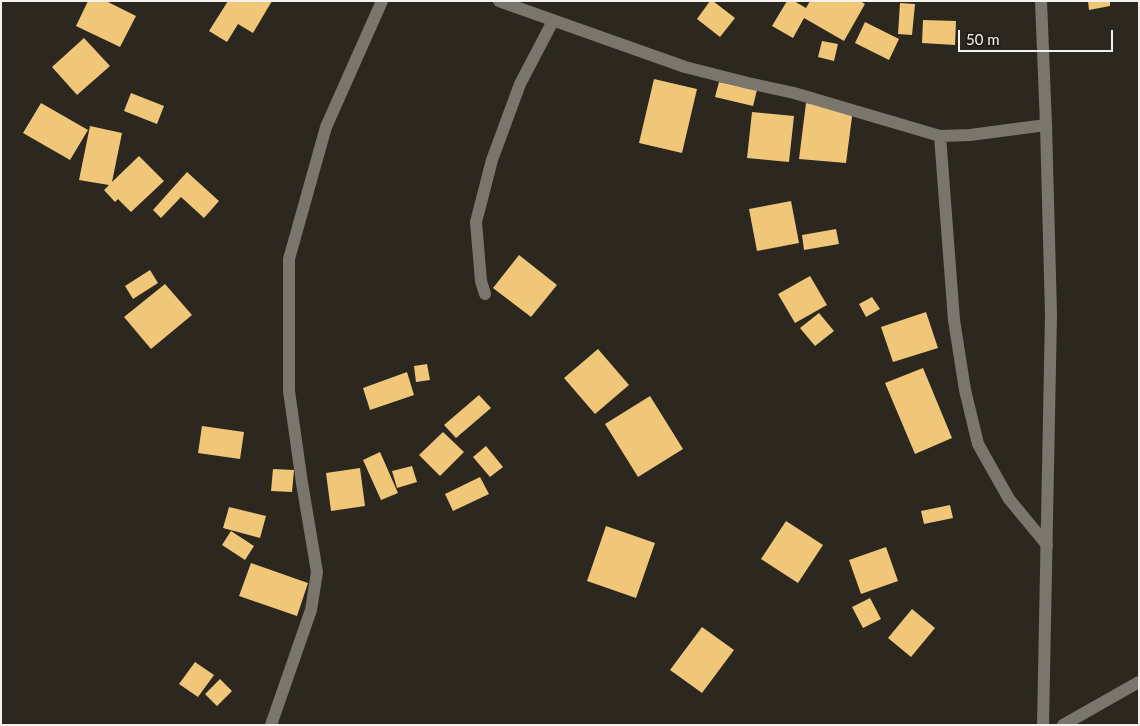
<!DOCTYPE html>
<style>
body{margin:0}
#map{position:relative;width:1140px;height:726px;overflow:hidden;background:#2c2820;font-family:Lato,sans-serif}
canvas{display:block}
.frame{position:absolute;inset:0;border:2px solid #f5f2ed;pointer-events:none}
.scale{position:absolute;left:958px;top:30px;width:155px;height:22px;box-sizing:border-box;border:2px solid #f5f2ed;border-top:0;padding-left:6px;font-size:15px;line-height:18px;white-space:nowrap;color:#f5f2ed;-webkit-text-stroke:4px #231e17;paint-order:stroke}
</style>
<div id="map">
<canvas width="1140" height="726"></canvas>
<div class="frame"></div>
<div class="scale">50 m</div>
</div>
<script>
const context = document.querySelector('canvas').getContext('2d');
context.lineJoin = 'round';
function fill(path, color) { context.fillStyle = color; context.fill(path, 'evenodd'); }
function strokePath(path, color, width, dash) { context.strokeStyle = color; context.lineWidth = width; context.lineCap = dash ? 'butt' : 'round'; context.setLineDash(dash || []); context.stroke(path); }
const building = new Path2D(`
 M88 1H106L136 16 120 47 76 26Z
 M228 1H272L253 33 238 24 227 42 209 31Z
 M710 1H713L735 18 720 37 697 19Z
 M787 1H794L806 8 810 1H860L865 4 844 41 804 18 793 38 772 26Z
 M1088 1H1110V6L1089 10Z
 M900 3 915 4 912 35 898 34Z
 M923 20 956 21 955 45 922 43Z
 M865 22 899 39 889 60 855 43Z
 M84 38 110 66 77 95 52 67Z
 M822 41 838 44 834 61 818 57Z
 M654 79 697 89 682 153 639 143Z
 M719 82 757 90 753 106 715 97Z
 M131 93 164 106 157 124 124 111Z
 M41 103 88 130 70 160 23 133Z
 M806 103 853 109 846 163 799 159Z
 M752 112 794 116 789 162 747 158Z
 M90 126 122 133 112 182 139 156 164 181 131 212 118 199 115 202 104 190 109 185 79 180Z
 M187 172 219 201 204 218 181 197 161 218 153 210Z
 M791 201 799 243 757 251 749 209Z
 M836 229 839 244 804 250 802 235Z
 M519 255 557 285 531 317 493 288Z
 M150 270 158 283 133 299 125 286Z
 M810 276 827 305 795 323 778 294Z
 M165 284 192 315 151 349 124 317Z
 M872 297 880 309 866 317 859 304Z
 M926 312 938 348 893 362 881 327Z
 M819 313 834 331 815 346 800 328Z
 M598 349 629 385 595 414 564 378Z
 M427 364 430 380 416 382 414 366Z
 M923 368 952 438 915 454 885 383Z
 M407 372 414 395 370 410 363 388Z
 M479 395 491 408 456 438 444 425Z
 M650 396 683 449 638 477 605 424Z
 M202 426 244 432 240 459 198 453Z
 M443 432 464 452 440 476 419 455Z
 M486 446 503 467 490 477 473 457Z
 M380 452 398 493 381 500 363 460Z
 M412 466 417 482 397 488 392 471Z
 M360 468 365 506 331 511 326 473Z
 M273 469 294 470 292 492 271 491Z
 M480 477 489 494 453 511 445 494Z
 M950 505 953 518 924 524 921 511Z
 M229 507 266 516 260 538 223 528Z
 M786 521 823 545 798 583 761 559Z
 M606 526 655 543 636 598 587 581Z
 M231 531 254 546 245 560 222 545Z
 M886 547 898 581 861 594 849 560Z
 M251 563 308 583 297 616 239 596Z
 M870 598 881 619 863 628 852 607Z
 M912 609 935 628 911 657 888 638Z
 M702 627 734 650 702 693 670 670Z
 M195 662 214 675 198 697 179 684Z
 M220 679 232 691 217 706 205 694Z`);
const street = new Path2D(`
 M499 1 685 67 748 83 794 93 940 136 970 135 1046 125
 M940 136 954 320 965 390 978 444 1009 499 1047 545
 M485 294 481 281 476 222 492 160 520 84 553 21
 M271 725 311 610 317 572 302 483 289 391V259L326 127 382 1
 M1063 725 1139 682`);
const secondary = new Path2D(`
 M1041 1 1046 125 1051 314 1043 725`);
fill(building, '#f0c678');
strokePath(street, '#7b766d', 12);
strokePath(secondary, '#7b766d', 12);
</script>
